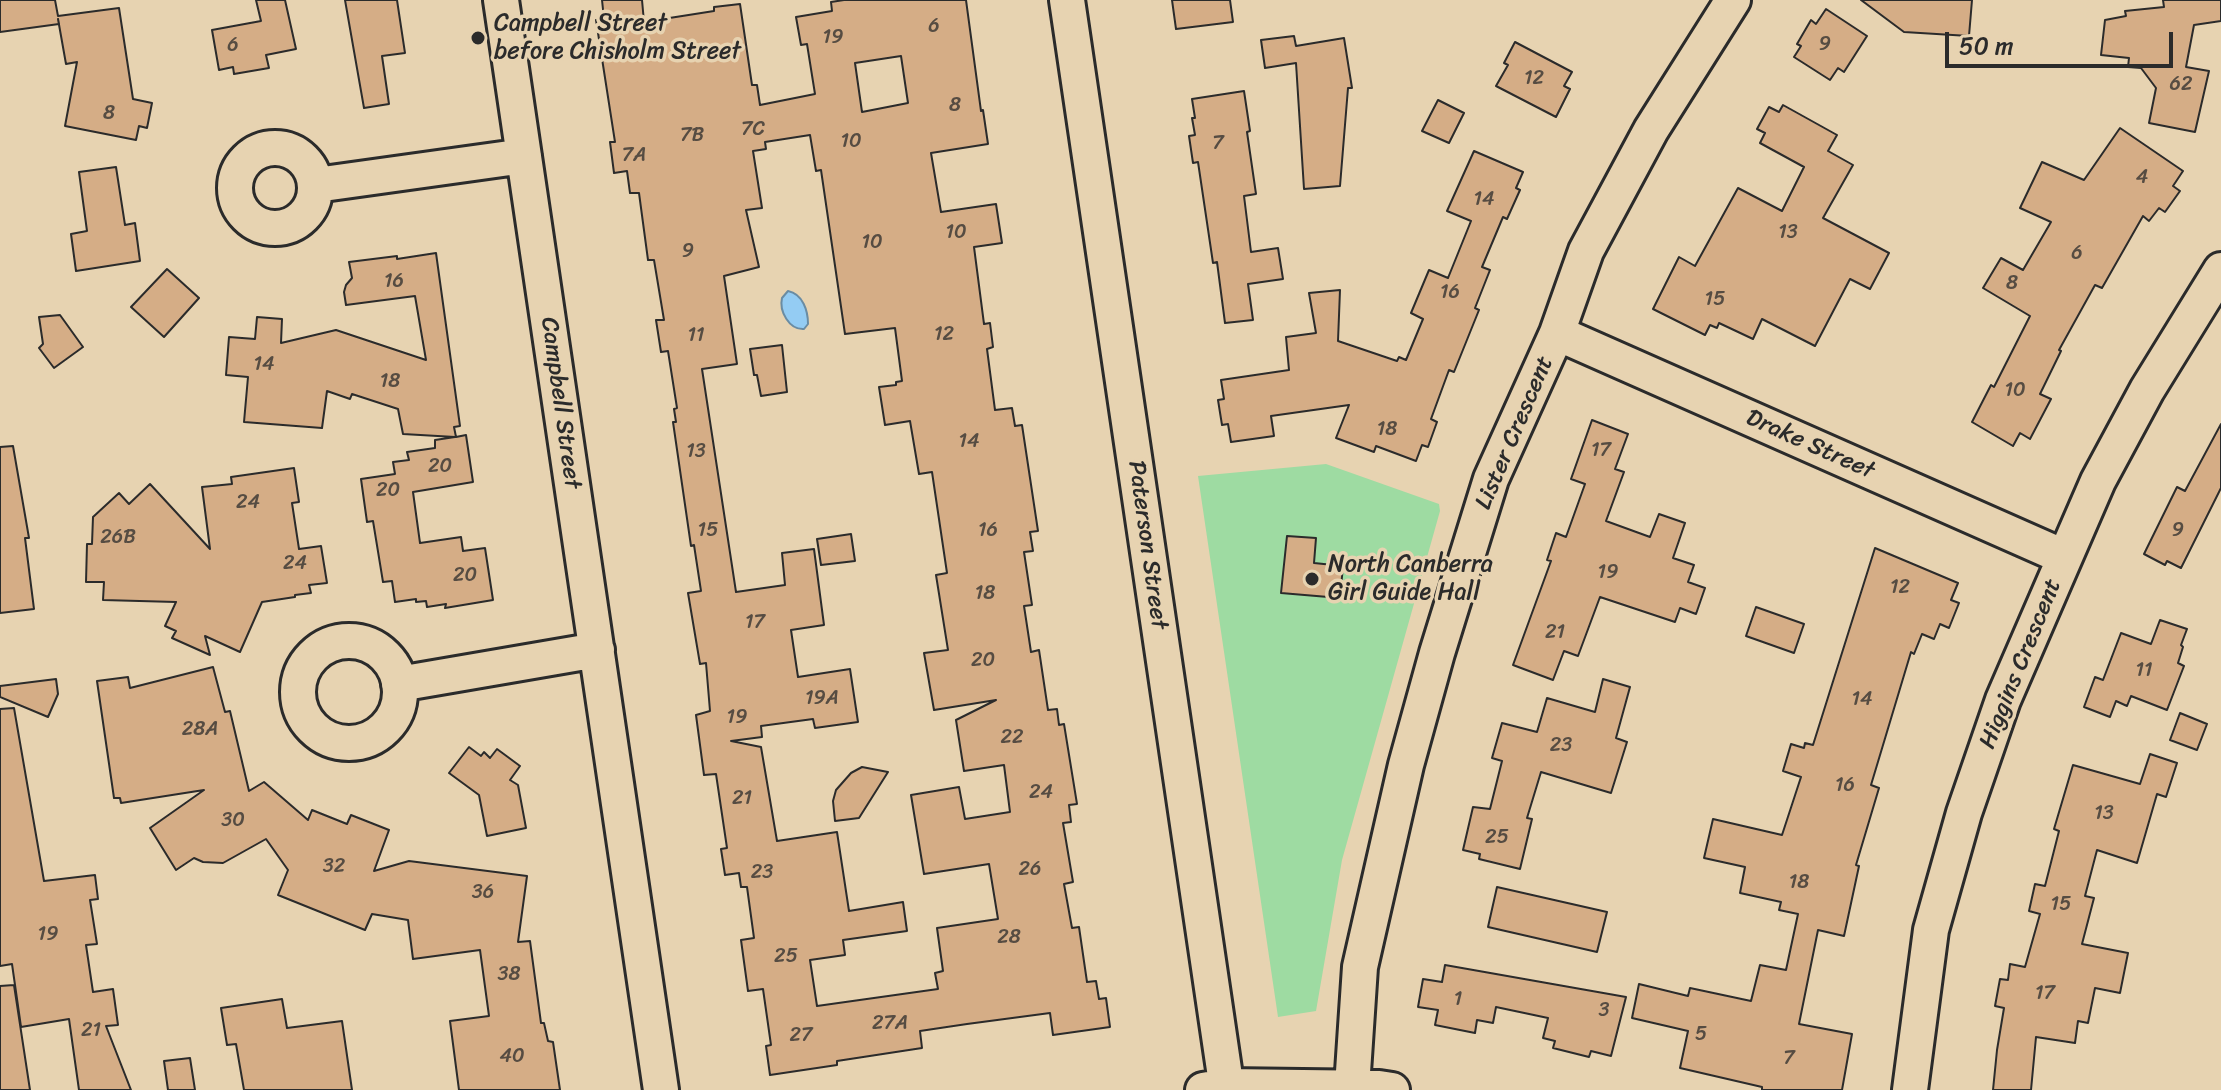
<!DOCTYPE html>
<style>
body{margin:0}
#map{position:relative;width:2221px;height:1090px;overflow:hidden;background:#e7d3b1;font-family:Sriracha,sans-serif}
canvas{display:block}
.scale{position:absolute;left:1945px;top:32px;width:228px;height:36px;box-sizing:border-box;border:4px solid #2b2b2b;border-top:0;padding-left:10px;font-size:24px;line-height:28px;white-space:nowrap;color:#2b2b2b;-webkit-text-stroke:6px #e7d3b1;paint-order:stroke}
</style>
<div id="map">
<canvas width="2221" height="1090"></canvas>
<div class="scale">50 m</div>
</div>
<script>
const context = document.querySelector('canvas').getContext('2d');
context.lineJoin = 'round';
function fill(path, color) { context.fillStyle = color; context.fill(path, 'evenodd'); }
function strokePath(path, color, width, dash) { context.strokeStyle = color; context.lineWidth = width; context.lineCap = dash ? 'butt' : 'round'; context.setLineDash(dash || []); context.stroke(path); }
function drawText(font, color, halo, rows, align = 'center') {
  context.font = font + ' Sriracha,sans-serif'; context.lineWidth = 7; context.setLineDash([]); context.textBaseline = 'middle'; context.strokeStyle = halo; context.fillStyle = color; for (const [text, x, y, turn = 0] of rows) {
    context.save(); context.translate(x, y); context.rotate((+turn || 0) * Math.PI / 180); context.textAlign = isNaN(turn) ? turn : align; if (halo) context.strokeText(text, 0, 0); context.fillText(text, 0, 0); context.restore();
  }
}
const green = new Path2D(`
 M1326 464 1439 504 1440 511 1342 860 1316 1011 1278 1017 1198 476Z`);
const water = new Path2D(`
 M788 291C803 294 808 311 808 324L804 329C789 330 779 311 782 298Z`);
const building = new Path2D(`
 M0 0H55L58 16 119 8 133 99 152 103 147 128 139 126 136 140 65 126 77 62 66 64 58 19 59 24 0 32Z
 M256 0H285L296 49 266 55 269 68 234 74 233 67 219 70 212 30 261 21Z
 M345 0H397L405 53 382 56 389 104 364 108Z
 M602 0H642L644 22 714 11V7L740 4 752 85H757L760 105 815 94 807 44 801 45 796 17 832 11 831 2 844 0H966L981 111 983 110 988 144 931 153 941 212 996 204 1002 243 974 247 984 324 990 323 993 347 987 349 995 410 1012 408 1015 426 1022 425 1038 531 1030 532 1033 551 1024 552 1032 605 1024 606 1031 652 1039 650 1048 710 1057 709 1059 725 1064 724 1077 804 1069 805 1071 822 1063 823 1073 882 1064 884 1072 928 1079 927 1087 982 1096 981 1099 999 1106 998 1110 1027 1053 1035 1050 1013 967 1024 920 1031 922 1048 837 1061V1065L770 1075 766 1046 771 1045 763 989 748 991 741 940 754 938 747 887H741L739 873 725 875 721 849 727 848 716 774 704 775 696 715 710 711 706 663 700 664 688 593 701 591 694 545 691 546 673 422H676L674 409 677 408 668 351 661 352 656 320H664L654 260H648L639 193H630L627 171 614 173 610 142H615L596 20 604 19ZM901 56 908 103 862 112 855 63ZM810 135 816 171 821 170 845 334 895 328 902 381 896 382V385L879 387 885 425 910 421 919 474 932 472 947 573 936 575 948 650 924 653 934 710 996 700 956 720 964 771 1004 765 1010 812 965 819 959 787 911 795 924 874 989 864 998 919 937 928 943 971 935 973 938 989 817 1006 810 960 845 955 843 940 907 931 903 902 849 911 837 832 777 841 761 747 731 741 762 737 761 726 813 719 815 728 858 722 850 669 798 677 791 630 824 625 814 549 782 553 785 585 736 592 702 369 737 364 724 276 759 267 746 210 762 208 753 151 766 149 765 142Z
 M1172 0H1230L1233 22 1176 29Z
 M1861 0H1972L1969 36 1904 32Z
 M2163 0H2221V21L2194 25 2186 67 2209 71 2195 132 2149 123 2156 88 2141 68 2128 67 2129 58 2101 55 2105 20 2126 16 2125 11 2164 7Z
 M1826 9 1867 36 1844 72 1838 68 1830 80 1794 57 1801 46 1797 44 1811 20 1816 24Z
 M1294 36 1296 46 1344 38 1352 88H1348L1340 186 1304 189 1296 63 1265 68 1261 40Z
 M1515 42 1572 72 1564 86 1570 89 1556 117 1496 86 1508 65 1504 63Z
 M1244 91 1250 131 1247 132 1256 194 1244 196 1251 252 1278 248 1283 279 1248 284 1253 320 1225 323 1217 262 1213 263 1198 162 1193 163 1189 136 1195 135 1192 118H1195L1192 99Z
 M1438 100 1464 113 1449 143 1422 131Z
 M1783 105 1837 135 1828 151 1853 165 1823 218 1889 253 1870 289 1850 279 1815 346 1762 319 1753 339 1719 323 1717 328 1710 325 1705 335 1653 309 1679 257 1695 266 1738 188 1782 211 1804 167 1760 143 1765 133 1757 129 1769 107 1779 112Z
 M2120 128 2183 171 2173 186 2180 191 2165 212 2159 208 2149 221 2143 216 2102 288 2095 285 2059 350 2061 351 2040 394 2051 399 2030 439 2020 433 2013 446 1972 422 1991 385 1994 387 2030 316 1983 288 2001 258 2023 270 2051 222 2020 208 2042 162 2084 180Z
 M1474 151 1523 172 1516 188 1520 190 1507 219 1503 217 1482 267 1490 270 1475 308 1479 310 1454 372 1449 370 1431 419 1437 422 1428 447 1422 445 1416 461 1376 446 1374 452 1336 438 1349 405 1271 416 1274 436 1231 442 1228 424 1222 425 1218 400 1224 399 1221 380 1289 370 1286 337 1316 333 1309 293 1340 290 1338 341 1397 361 1399 357 1406 360 1423 319 1411 313 1429 270 1448 278 1471 221 1447 211Z
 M116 167 125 225 135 223 140 261 76 271 71 234 87 231 79 172Z
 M436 253 460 426 454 427 456 437 466 435 473 482 413 492 420 543 461 537 463 551 485 548 493 600 445 608 446 604 427 607 426 601 416 602V599L395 602 392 581 383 582 373 521 367 522 361 479 395 474 393 462 409 460 407 452 435 448V440L455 437 403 434 398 409 352 394 350 399 327 391 322 428 244 422 248 377 226 375 229 337 255 339 257 317 282 319 281 343 336 330 426 360 415 296 346 305 344 292 346 285 352 278 349 262 397 256V259Z
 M167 269 199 298 164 337 131 307Z
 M60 315 83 347 54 368 39 348 43 344 39 317Z
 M782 345 787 392 761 396 757 375H754L750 349Z
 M1592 420 1628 434 1615 469 1624 472 1606 521 1650 537 1659 514 1685 523 1673 558 1694 565 1688 582 1705 588 1696 614 1680 608 1675 622 1600 597 1578 656 1564 651 1553 680 1513 665 1551 561 1547 560 1556 533 1566 537 1585 484 1571 479Z
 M2221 424V488L2181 568 2167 561 2165 565 2144 554 2177 487 2185 491Z
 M13 446 29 538H25L34 609 0 613V447Z
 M294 468 299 502 292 503 299 549 321 546 327 583 309 585 311 593 295 595V597L262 602 240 652 205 636 210 655 172 638 176 631 165 626 176 602 103 600 104 582H86L87 544H92L93 517 119 493 129 504 150 484 210 549 202 487 232 484 231 477Z
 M851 534 855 561 821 565 817 539Z
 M1287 536 1316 538 1314 563 1343 566 1340 598 1281 593Z
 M1875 548 1958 583 1951 600 1959 603 1949 628 1940 624 1934 639 1922 634 1914 654 1911 652 1871 785 1879 788 1856 865 1859 866 1844 936 1818 930 1799 1024 1852 1034 1842 1090H1762V1087L1680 1068 1688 1031 1632 1018 1639 984 1688 996 1690 988 1751 1001 1760 965 1786 970 1798 914 1779 910 1781 902 1740 893 1745 867 1704 858 1713 819 1782 835 1801 777 1783 771 1791 744 1804 748 1805 743 1813 745Z
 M1756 607 1804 624 1794 653 1746 636Z
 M2160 620 2187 629 2181 645 2183 647 2178 663 2184 666 2167 710 2131 696 2127 706 2116 701 2110 717 2084 707 2095 677 2103 680 2121 633 2151 644Z
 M213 667 225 712 230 711 249 791 264 782 308 820 312 810 347 824 351 815 389 830 374 871 409 861 527 876 518 942 530 941 541 1023H544L548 1041 553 1042 560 1090H459L450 1021 489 1016 480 950 413 959 408 920 372 914 365 930 278 895 288 870 266 839 223 863 203 862 194 858 176 870 150 828 204 790 121 803 120 798H114L97 681 128 677 130 688Z
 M56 679 58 694 48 717 0 697V686Z
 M1603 679 1630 687 1616 738 1627 742 1611 793 1541 772 1527 818 1532 819 1520 869 1479 859 1480 854 1463 850 1473 807 1490 809 1502 761 1492 758 1502 723 1537 732 1547 698 1595 712Z
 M14 708 44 881 95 875 98 899 90 900 97 944 86 945 93 992 113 989 118 1025 106 1026 131 1090H79L69 1019 21 1027 12 964 0 966V709Z
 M2180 713 2207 724 2197 750 2170 740Z
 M469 747 481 756 484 752 490 758 497 749 520 766 510 780 518 785 526 828 487 836 479 795 449 773Z
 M2150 754 2177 763 2166 797 2157 794 2137 863 2097 850 2085 896 2094 898 2082 944 2128 953 2120 993 2095 988 2088 1023 2078 1021 2075 1043 2036 1037 2031 1090H1993L1997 1050 2004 1008 1995 1006 2000 979 2008 980 2010 964 2025 967 2040 914 2029 911 2035 884 2045 886 2059 831 2054 829 2073 765 2140 784Z
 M862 767 888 772 859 818 835 821 833 801 836 790 851 773Z
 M1497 887 1607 912 1597 952 1488 927Z
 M1445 965 1626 997 1611 1056 1591 1051 1589 1057 1553 1048 1555 1041 1543 1038 1548 1018 1496 1007 1493 1023 1477 1020 1475 1033 1435 1025 1438 1010 1418 1007 1423 979 1442 982Z
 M14 985 30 1090H0V986Z
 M282 999 287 1028 342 1021 352 1090H244L236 1044 227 1045 221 1008Z
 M190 1058 195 1090H168L164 1061Z`);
const street = new Path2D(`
 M501 0 661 1090
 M1067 0 1227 1090
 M235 188a40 40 0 1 1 80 0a40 40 0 1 1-80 0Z
 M316 185 524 156
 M1557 333 2064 557
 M298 692a51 51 0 1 1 102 0a51 51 0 1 1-102 0Z
 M399 684 597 650
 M1352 1087 1360 967 1406 765 1437 653 1491 479 1557 333 1586 251 1651 130 1733 0
 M1203 1090 1226 1086 1379 1088 1392 1090
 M1910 1090 1931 930 1964 813 2003 700 2098 481 2147 390 2221 270`);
const markers = [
 [478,38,8,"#2b2b2b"],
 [1312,579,8,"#2b2b2b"]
];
const numberNames = [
 ["6",934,27],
 ["19",833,38],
 ["9",1825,45],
 ["6",233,46],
 ["12",1534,79],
 ["62",2181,85],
 ["8",955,106],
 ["8",109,114],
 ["7C",753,130],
 ["7B",692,136],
 ["10",851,142],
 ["7",1218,144],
 ["7A",634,156],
 ["4",2142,178],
 ["14",1484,200],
 ["10",956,233],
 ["13",1788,233],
 ["10",872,243],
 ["9",688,252],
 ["6",2077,254],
 ["16",394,282],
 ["8",2012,284],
 ["16",1450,293],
 ["15",1715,300],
 ["12",944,335],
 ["11",696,336],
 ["14",264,365],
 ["18",390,382],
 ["10",2015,391],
 ["18",1387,430],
 ["14",969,442],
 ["17",1601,451],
 ["13",696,452],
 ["20",440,467],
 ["20",388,491],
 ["24",248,503],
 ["15",708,531],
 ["16",988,531],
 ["9",2178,531],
 ["26B",118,538],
 ["24",295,564],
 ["19",1608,573],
 ["20",465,576],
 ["12",1900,588],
 ["18",985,594],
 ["17",755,623],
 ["21",1555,633],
 ["20",983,661],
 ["11",2144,671],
 ["19A",822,699],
 ["14",1862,700],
 ["19",737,718],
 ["28A",200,730],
 ["22",1012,738],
 ["23",1561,746],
 ["16",1845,786],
 ["24",1041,793],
 ["21",742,799],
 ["13",2104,814],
 ["30",233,821],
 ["25",1497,838],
 ["32",334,867],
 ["26",1030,870],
 ["23",762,873],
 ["18",1799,883],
 ["36",483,893],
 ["15",2061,905],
 ["19",48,935],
 ["28",1009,938],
 ["25",786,957],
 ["38",509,975],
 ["17",2045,994],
 ["1",1458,1000],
 ["3",1604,1011],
 ["27A",890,1024],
 ["21",91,1031],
 ["5",1701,1035],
 ["27",801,1036],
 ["40",512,1057],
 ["7",1789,1059]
];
const poiNames = [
 ["Campbell Street",494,24],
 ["before Chisholm Street",494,52],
 ["North Canberra",1328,565],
 ["Girl Guide Hall",1328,593]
];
const streetNames = [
 ["Campbell Street",560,403,82],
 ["Lister Crescent",1515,433,-67],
 ["Drake Street",1810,445,24],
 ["Paterson Street",1147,545,82],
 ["Higgins Crescent",2021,664,-68]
];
fill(green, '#9edba2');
fill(water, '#94ccf3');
strokePath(water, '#6a8ca3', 2);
fill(building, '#d5ad86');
strokePath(building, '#2b2b2b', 2);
strokePath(street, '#2b2b2b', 40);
strokePath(street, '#e7d3b1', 34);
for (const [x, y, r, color] of markers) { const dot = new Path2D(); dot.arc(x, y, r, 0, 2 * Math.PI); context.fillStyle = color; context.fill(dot); strokePath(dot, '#e7d3b1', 3); }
drawText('20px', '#564c42', null, numberNames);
drawText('24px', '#2b2b2b', '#e7d3b1', poiNames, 'left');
drawText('24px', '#2b2b2b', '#e7d3b1', streetNames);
</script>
